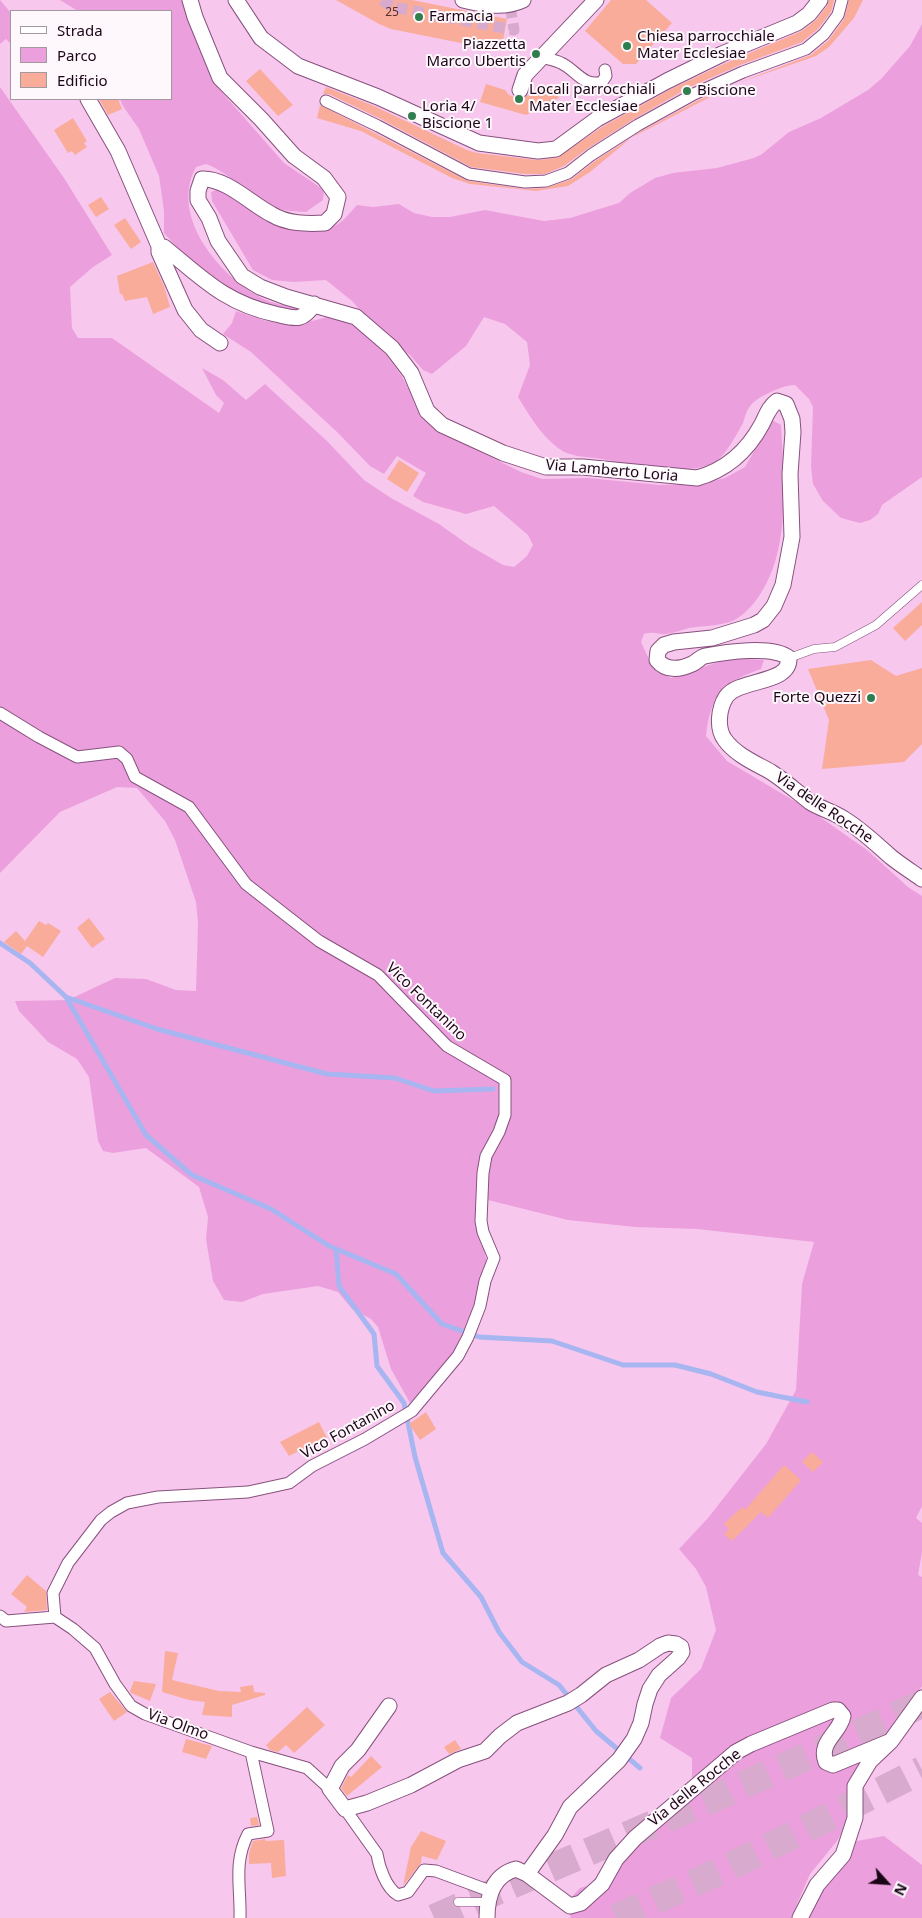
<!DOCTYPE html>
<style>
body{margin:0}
#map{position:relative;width:922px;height:1918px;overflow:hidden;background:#f8c7ee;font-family:"Noto Sans",sans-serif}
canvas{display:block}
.legend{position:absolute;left:10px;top:10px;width:162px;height:90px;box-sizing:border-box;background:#fef7fc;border:1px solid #a397a0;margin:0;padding:6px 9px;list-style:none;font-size:15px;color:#1b0617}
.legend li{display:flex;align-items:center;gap:10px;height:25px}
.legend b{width:25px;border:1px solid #a397a0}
.north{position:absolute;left:862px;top:1858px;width:50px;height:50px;-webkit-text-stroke:4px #fef7fc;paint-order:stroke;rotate:116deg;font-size:14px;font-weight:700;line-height:20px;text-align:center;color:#1b0617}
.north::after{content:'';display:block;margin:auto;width:18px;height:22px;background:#1b0617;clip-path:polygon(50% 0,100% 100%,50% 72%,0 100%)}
</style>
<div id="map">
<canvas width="922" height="1918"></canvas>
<ul class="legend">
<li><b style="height:6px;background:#fff"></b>Strada</li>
<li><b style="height:14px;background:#eba0dd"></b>Parco</li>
<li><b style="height:14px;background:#f9ac9a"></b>Edificio</li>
</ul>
<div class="north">N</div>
</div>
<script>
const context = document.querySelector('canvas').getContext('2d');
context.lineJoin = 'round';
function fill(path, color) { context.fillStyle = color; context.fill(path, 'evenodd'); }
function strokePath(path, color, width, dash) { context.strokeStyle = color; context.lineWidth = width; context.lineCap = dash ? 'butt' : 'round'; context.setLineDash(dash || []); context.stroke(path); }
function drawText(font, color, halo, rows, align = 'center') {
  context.font = font + ' "Noto Sans",sans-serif'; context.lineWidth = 4; context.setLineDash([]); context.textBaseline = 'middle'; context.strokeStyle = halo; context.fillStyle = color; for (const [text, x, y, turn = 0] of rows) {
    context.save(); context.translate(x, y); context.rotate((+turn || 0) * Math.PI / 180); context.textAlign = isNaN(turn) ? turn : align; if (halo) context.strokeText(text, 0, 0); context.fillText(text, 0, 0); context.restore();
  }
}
const green = new Path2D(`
 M0 0 11 13V44L6 39 0 44Z
 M60 0H184L212 81 284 163 324 190 323 200 306 212C294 211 279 211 268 205 245 193 230 173 206 164L196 167C169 216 219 275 260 297 272 304 287 306 300 309L298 313 257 306 220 286 190 262 164 233V211L159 176 139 129 123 106 120 99H171V11H78Z
 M922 24V477L882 505 878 514 870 520 860 523 841 518 823 501 813 484 811 466 813 407 809 399 795 385C783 385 759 396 751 405 747 409 745 417 743 423 737 434 729 449 720 458 698 480 629 464 601 459 586 456 571 458 558 448 540 434 529 415 518 397L530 365 527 342 505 324 484 317 466 346 432 374 423 370 410 355 378 331 352 301 326 280 294 282 272 280 253 270 212 201 211 192 219 189C251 208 281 240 323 229 327 227 334 227 338 224 345 220 351 211 357 205L373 207 399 204 414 213 432 217H450L485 210 544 221 570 218 619 203 630 193 655 178 673 173 717 168 754 158 762 154 789 132 821 118 868 90 881 79 910 46Z
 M0 87 64 178 112 255 93 267 70 287 72 328 78 338H112L219 413 224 403 216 395 202 368 223 380 246 400 265 384 328 442 364 480 391 498 439 524 470 546 503 565 514 567 527 556 533 545 528 535 494 506 466 514 423 502 413 496 426 473 397 456 384 474 370 466 337 432 251 352 223 334 232 323 236 311C278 326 290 329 333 315L358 328 385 353 401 375 427 421 440 432 521 472 542 479 588 478 660 485 701 484 725 478 745 467 772 420 781 425C784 482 792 556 754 603 748 610 739 619 730 622 717 626 702 626 689 628 681 630 674 633 666 634 658 635 656 631 644 634L641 642 653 668 671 678 730 658 764 660 761 669C723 682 710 696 706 736L727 761 813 812 867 850 908 887 922 896V1506L916 1518 922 1523V1552L918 1575 922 1577V1686L898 1721 857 1767 850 1787V1819L837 1841 810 1874 791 1918H571L566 1903 580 1888 590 1885 630 1834 692 1779V1758L660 1738 671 1698 701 1669 716 1630 706 1587 696 1569 679 1549 708 1518 766 1444 796 1390 802 1284 814 1242 697 1229 635 1227 568 1220 476 1197 475 1213 487 1263 467 1328 453 1355 410 1403 391 1369 378 1327 371 1319 352 1309 338 1292 318 1286 263 1294 242 1302 224 1300 213 1281 206 1239 208 1217 199 1187 146 1148 113 1153 103 1151 98 1141 89 1077 77 1059 48 1042 19 1011 15 1001 68 1000 115 978 146 979 176 990 196 991 198 923 196 902 175 840 165 821 137 788 117 787 60 812 0 873Z
 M884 1836 922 1865V1918H799L813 1878 846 1843Z`);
const stream = new Path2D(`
 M0 943 30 963 66 997 157 1029 327 1074 395 1078 434 1091 493 1089
 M66 997 146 1135 192 1175 271 1209 329 1246 396 1274 442 1324 479 1337 552 1341 623 1365H675L711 1374 757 1392 807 1402
 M336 1249 339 1286 374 1334 377 1366 404 1403 415 1457 443 1553 481 1597 499 1632 522 1662 559 1685 596 1731 640 1768`);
const building = new Path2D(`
 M336 0H412L507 19 501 51 391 29 379 24Z
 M611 0H646L672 23 636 64H623L585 31Z
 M829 0H834L831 12 818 29 802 42 740 65 690 87 634 119 587 149 564 166 545 174H525L471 167 381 119 329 94H323L326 87 374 106 467 150 477 153 537 160 557 158 602 127 671 89 726 63 802 31 816 20 827 6Z
 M849 0H863L854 18 829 47 816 56 738 83 811 55 829 40 844 19Z
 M260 69 293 105 278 116 246 81Z
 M486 84 505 90 509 95 521 99 528 95H533L550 84 559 98 526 115 480 102Z
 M735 84 631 138 590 172 568 186 536 191 470 184 452 178 361 131 317 118 320 105 468 181 524 189 546 188 572 179 595 161 642 131 697 101Z
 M99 99H118L122 109 108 115Z
 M73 118 87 141 84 143 87 147 75 155 72 151 68 153 54 130Z
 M101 197 109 209 96 217 88 205Z
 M125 218 141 242 131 249 114 225Z
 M153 262 164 286 170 307 153 314 147 297 125 301 122 294H120L117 276Z
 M399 460 419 473 407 492 387 479Z
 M922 602V625L905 641 893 628Z
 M871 660 896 676 922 668V744L904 762 822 769 829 720 808 669Z
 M89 918 105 939 92 948 77 928Z
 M39 921 46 925 48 923 61 931 43 957 27 946 21 954 4 942 16 931 25 941Z
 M426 1412 436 1429 420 1440 409 1424Z
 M319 1422 327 1438 289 1456 280 1442Z
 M812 1452 823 1462 813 1472 802 1462Z
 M784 1465 801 1480 768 1518 761 1512 732 1541 724 1534 729 1529 724 1524 742 1507 745 1510Z
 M27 1575 46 1591 47 1610 24 1612 27 1607 11 1594Z
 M165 1651 178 1653 172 1680 219 1691 241 1692 240 1687 253 1685 254 1692 265 1693V1695L232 1705V1717L202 1715 205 1702 189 1700 162 1692Z
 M134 1681 156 1684 150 1701 131 1693 130 1691Z
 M110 1692 127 1712 114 1721 99 1699Z
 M307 1707 325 1725 294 1753 286 1745 278 1752 270 1750 266 1745Z
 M186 1739 212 1746 206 1759 182 1752Z
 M455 1740 461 1749 449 1754 444 1747Z
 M371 1756 382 1767 347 1796 341 1788 348 1775 351 1777Z
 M257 1817 259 1825 251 1826 250 1818Z
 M421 1831 446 1841 437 1860 422 1856 421 1863 403 1886 411 1847Z
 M265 1839 266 1841 284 1840 286 1876 272 1878 271 1863 249 1864V1853L253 1841Z`);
const pedestrianTunnel = new Path2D(`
 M382 0 393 7 514 30 510 5`);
const motorwayTunnel = new Path2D(`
 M434 1918 719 1796 922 1704
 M616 1918 725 1869 922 1770`);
const service = new Path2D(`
 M789 658 814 649 835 647 876 625 922 585
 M458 1902H488`);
const pedestrian = new Path2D(`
 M541 57C548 59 555 60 561 63 575 69 584 88 602 82L606 76 605 70
 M326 101 378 126 469 174 525 182 546 181 568 173 591 155 638 125 694 94 743 72 806 49 824 34 838 15 842 0
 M0 713 39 737 77 757 119 752 127 759 135 777 189 807 246 884 319 941 378 975 447 1046 505 1080V1115L499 1132 486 1156 483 1173 481 1221 483 1232 494 1258 485 1281 480 1306 468 1337 458 1356 412 1411 365 1439 312 1466 289 1483 248 1492 158 1497 127 1503 111 1512 101 1520 68 1563 53 1593 55 1617
 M0 1616 6 1621 55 1617 73 1629 95 1648 115 1684 131 1706 145 1714 251 1752 307 1768 330 1789
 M345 1809 377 1854C379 1867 386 1888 398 1895L408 1892 424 1870 436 1871 490 1891
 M240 1918C241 1887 233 1863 248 1834L268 1831 251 1752`);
const minor = new Path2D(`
 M190 0 195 17 220 78 261 119 294 156 324 178 338 197 334 214 325 223C307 224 287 224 271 214 250 203 226 178 202 179L198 191V200L209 218 218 241 242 276 260 287 286 297 356 317 392 348 411 373 427 411 442 425 503 453 546 467H583L697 478C726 470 748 450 762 424 767 414 769 407 777 401L786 404 792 419 793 432 790 474 792 537 783 585 774 606 763 620 754 625 712 638 674 642 664 645 658 651 657 660C666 671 679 670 692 664 697 662 700 657 705 656 725 652 773 645 789 658 790 685 739 678 726 697 719 708 716 728 725 740 736 755 755 763 771 772 785 781 797 792 810 802 821 809 834 812 844 819 862 830 876 844 891 857 901 865 912 872 922 879
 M236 0 261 38 298 66 378 97 479 143 538 151 556 149 597 119 667 81 722 54 797 23 809 14 820 0
 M463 0C483 5 504 9 523 0
 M520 90 525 75 596 0
 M88 99 118 151 159 246V252L185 310 201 330 220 343
 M159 246 164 247C202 278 225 303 275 314 294 318 302 323 314 304
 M389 1706 358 1750 342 1766 330 1789 345 1809 367 1803 411 1785 458 1760 485 1751 500 1736 517 1723 568 1703 581 1695 606 1675 639 1660 660 1646 668 1643 676 1644 681 1647 682 1652 678 1658 659 1675 650 1689 645 1704 641 1723 634 1739 619 1760 570 1807 555 1835 527 1874
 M487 1918C487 1897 493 1875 516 1869L527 1874 570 1906 581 1903 602 1884 616 1859 635 1838 736 1752 751 1744 833 1710H838L843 1716C840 1733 818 1742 826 1762L833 1765 891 1741
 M800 1918 817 1885 843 1855 855 1818V1786L870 1761 891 1741 922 1698`);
const markers = [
 [419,17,5,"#2e7e4e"],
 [627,46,5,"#2e7e4e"],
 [536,54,5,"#2e7e4e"],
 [687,91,5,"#2e7e4e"],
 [519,99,5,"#2e7e4e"],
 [412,116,5,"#2e7e4e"],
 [871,698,5,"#2e7e4e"]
];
const numberNames = [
 ["25",392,13]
];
const poiNames = [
 ["Farmacia",429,17],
 ["Chiesa parrocchiale",637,37],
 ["Mater Ecclesiae",637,54],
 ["Piazzetta",526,45,"right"],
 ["Marco Ubertis",526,62,"right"],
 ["Locali parrocchiali",529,90],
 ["Mater Ecclesiae",529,107],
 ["Biscione",697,91],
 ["Loria 4/",422,107],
 ["Biscione 1",422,124],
 ["Forte Quezzi",861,698,"right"]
];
const streetNames = [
 ["Via Lamberto Loria",612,471,5],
 ["Via delle Rocche",824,808,34],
 ["Vico Fontanino",426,1002,44],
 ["Vico Fontanino",348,1430,-29],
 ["Via Olmo",178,1725,20],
 ["Via delle Rocche",695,1788,-39]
];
fill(green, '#eba0dd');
strokePath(stream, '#a7b5f1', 5);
fill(building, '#f9ac9a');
strokePath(pedestrianTunnel, '#d7aace', 11, [11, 5.5]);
strokePath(motorwayTunnel, '#d7aace', 28, [28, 14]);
strokePath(service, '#87517d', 9);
strokePath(pedestrian, '#87517d', 13);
strokePath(minor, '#87517d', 17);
strokePath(service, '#fff', 8);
strokePath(pedestrian, '#fff', 11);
strokePath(minor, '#fff', 15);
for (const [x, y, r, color] of markers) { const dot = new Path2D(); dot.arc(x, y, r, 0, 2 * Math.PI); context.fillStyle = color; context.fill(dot); strokePath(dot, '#fef7fc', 2); }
drawText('12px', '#523038', null, numberNames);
drawText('15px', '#1b0617', '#fef7fc', poiNames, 'left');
drawText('15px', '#1b0617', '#fef7fc', streetNames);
</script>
